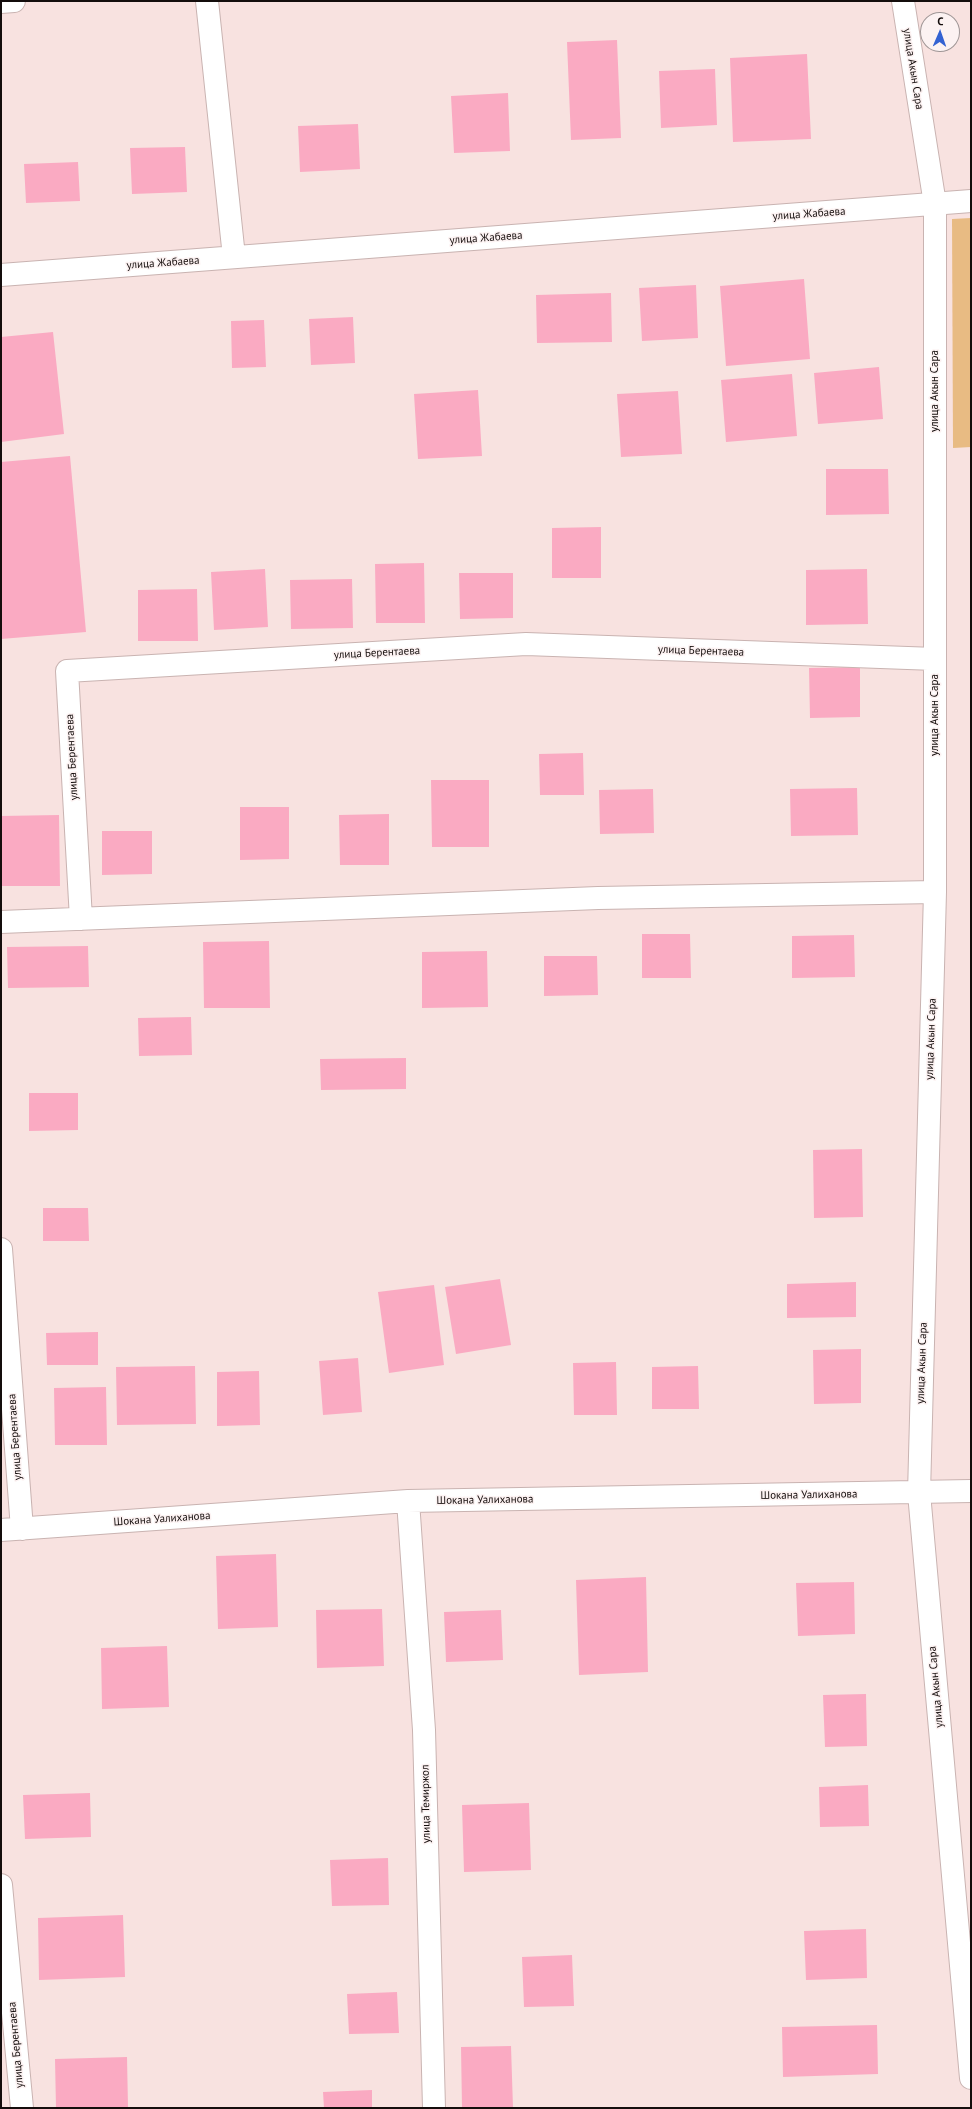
<!DOCTYPE html>
<meta charset="utf-8">
<style>
body{margin:0}
#map{position:relative;width:972px;height:2109px;overflow:hidden;background:#f8e2e0;font-family:"PT Sans",sans-serif}
canvas{display:block}
.frame{position:absolute;inset:0;border:2px solid #140d0c;pointer-events:none}
.north{position:absolute;left:920px;top:12px;width:40px;height:40px;box-sizing:border-box;background:#fcf2f2;border:1px solid #9f9696;border-radius:50%;rotate:2deg;font-size:11px;font-weight:700;line-height:16px;text-align:center;color:#140d0c}
.north::after{content:'';display:block;margin:auto;width:14px;height:18px;background:#3362d2;clip-path:polygon(50% 0,100% 100%,50% 72%,0 100%)}
</style>
<div id="map">
<canvas width="972" height="2109"></canvas>
<div class="frame"></div>
<div class="north">С</div>
</div>
<script>
const context = document.querySelector('canvas').getContext('2d');
context.lineJoin = 'round';
function fill(path, color) { context.fillStyle = color; context.fill(path, 'evenodd'); }
function strokePath(path, color, width, dash) { context.strokeStyle = color; context.lineWidth = width; context.lineCap = dash ? 'butt' : 'round'; context.setLineDash(dash || []); context.stroke(path); }
function drawText(font, color, halo, rows, align = 'center') {
  context.font = font + ' "PT Sans",sans-serif'; context.lineWidth = 3; context.setLineDash([]); context.textBaseline = 'middle'; context.strokeStyle = halo; context.fillStyle = color; for (const [text, x, y, turn = 0] of rows) {
    context.save(); context.translate(x, y); context.rotate((+turn || 0) * Math.PI / 180); context.textAlign = isNaN(turn) ? turn : align; if (halo) context.strokeText(text, 0, 0); context.fillText(text, 0, 0); context.restore();
  }
}
const green = new Path2D(`
 M971 218V447L953 448 952 219Z`);
const building = new Path2D(`
 M617 40 621 138 571 140 567 42Z
 M807 54 811 139 733 142 730 58Z
 M715 69 717 125 661 128 659 71Z
 M508 93 510 151 454 153 451 96Z
 M358 124 360 169 300 172 298 126Z
 M185 147 187 192 132 194 130 148Z
 M78 162 80 201 26 203 24 164Z
 M804 279 810 359 726 366 720 286Z
 M696 285 698 338 642 341 639 288Z
 M611 293 612 342 537 343 536 295Z
 M353 317 355 363 311 365 309 319Z
 M264 320 266 367 232 368 231 321Z
 M53 332 64 434 1 442V337Z
 M879 367 883 419 818 424 814 373Z
 M792 374 797 436 726 442 721 380Z
 M478 390 482 456 418 459 414 394Z
 M678 391 682 454 621 457 617 394Z
 M70 456 86 632 1 639V462Z
 M826 469H888L889 514 826 515Z
 M601 527V578H552V528Z
 M424 563 425 623H376L375 564Z
 M265 569 268 627 214 630 211 572Z
 M867 569 868 624 806 625V570Z
 M459 573H513V618L460 619Z
 M352 579 353 628 291 629 290 580Z
 M197 589 198 641H138V590Z
 M860 667V717L810 718 809 668Z
 M583 753 584 795H540L539 754Z
 M431 780H489V847H432Z
 M857 788 858 835 791 836 790 789Z
 M653 789 654 833 600 834 599 790Z
 M240 807H289V859L240 860Z
 M389 814V865H340L339 815Z
 M59 815 60 886H1V816Z
 M102 831H152V874L102 875Z
 M642 934H690L691 978H642Z
 M854 935 855 977 792 978V936Z
 M269 941 270 1008H204L203 942Z
 M88 946 89 987 8 988 7 947Z
 M487 951 488 1007 422 1008V952Z
 M544 956H597L598 995 544 996Z
 M191 1017 192 1055 139 1056 138 1018Z
 M406 1058V1089L321 1090 320 1059Z
 M29 1093H78V1130L29 1131Z
 M862 1149 863 1217 814 1218 813 1150Z
 M43 1208H88L89 1241H43Z
 M500 1279 511 1345 456 1354 445 1287Z
 M856 1282V1317L787 1318V1284Z
 M434 1285 444 1365 389 1373 378 1292Z
 M98 1332V1365H47L46 1333Z
 M861 1349V1403L814 1404 813 1350Z
 M358 1358 362 1412 323 1415 319 1361Z
 M616 1362 617 1415H574L573 1363Z
 M195 1366 196 1424 117 1425 116 1367Z
 M698 1366 699 1409H652V1367Z
 M259 1371 260 1425 217 1426V1372Z
 M106 1387 107 1445H55L54 1388Z
 M276 1554 278 1627 218 1629 216 1556Z
 M646 1577 648 1672 579 1675 576 1580Z
 M854 1582 855 1634 798 1636 796 1583Z
 M382 1609 384 1666 317 1668 316 1610Z
 M501 1610 503 1660 446 1662 444 1612Z
 M167 1646 169 1707 102 1709 101 1648Z
 M866 1694 867 1746 825 1747 823 1695Z
 M868 1785 869 1826 820 1827 819 1787Z
 M90 1793 91 1837 25 1839 23 1795Z
 M529 1803 531 1870 464 1872 462 1805Z
 M388 1858 389 1905 332 1906 330 1860Z
 M123 1915 125 1977 39 1980 38 1918Z
 M866 1929 867 1978 806 1980 804 1931Z
 M572 1955 574 2006 524 2007 522 1957Z
 M397 1992 399 2033 349 2034 347 1994Z
 M877 2025 878 2074 783 2077 782 2027Z
 M511 2046 513 2108H462L461 2047Z
 M127 2057 128 2107 56 2108 55 2059Z
 M372 2090V2108H324L323 2092Z`);
const minor = new Path2D(`
 M207 1 234 257
 M903 1 935 204V892L919 1493 971 2078
 M1 2 14 1
 M1 275 971 201
 M81 919 67 671 526 644 935 659
 M1 922 598 898 935 892
 M1 1249 22 1529
 M408 1501 424 1730 434 2108
 M1 1530 408 1501 971 1491
 M1 1885 22 2108`);
const streetNames = [
 ["улица Акын Сара",913,69,81],
 ["улица Жабаева",809,214,-4],
 ["улица Жабаева",486,238,-4],
 ["улица Жабаева",163,263,-4],
 ["улица Акын Сара",935,391,-90],
 ["улица Берентаева",701,651,2],
 ["улица Берентаева",377,653,-3],
 ["улица Акын Сара",935,715,-90],
 ["улица Берентаева",72,757,-93],
 ["улица Акын Сара",931,1039,-88],
 ["улица Акын Сара",922,1363,-88],
 ["улица Берентаева",15,1437,-94],
 ["Шокана Уалиханова",809,1495,-1],
 ["Шокана Уалиханова",485,1500,-1],
 ["Шокана Уалиханова",162,1519,-4],
 ["улица Акын Сара",936,1687,-95],
 ["улица Темиржол",426,1804,-91],
 ["улица Берентаева",16,2045,-95]
];
fill(green, '#e8bb83');
fill(building, '#faaac2');
strokePath(minor, '#c9b3b1', 24);
strokePath(minor, '#fff', 22);
drawText('11px', '#140d0c', '#fcf2f2', streetNames);
</script>
